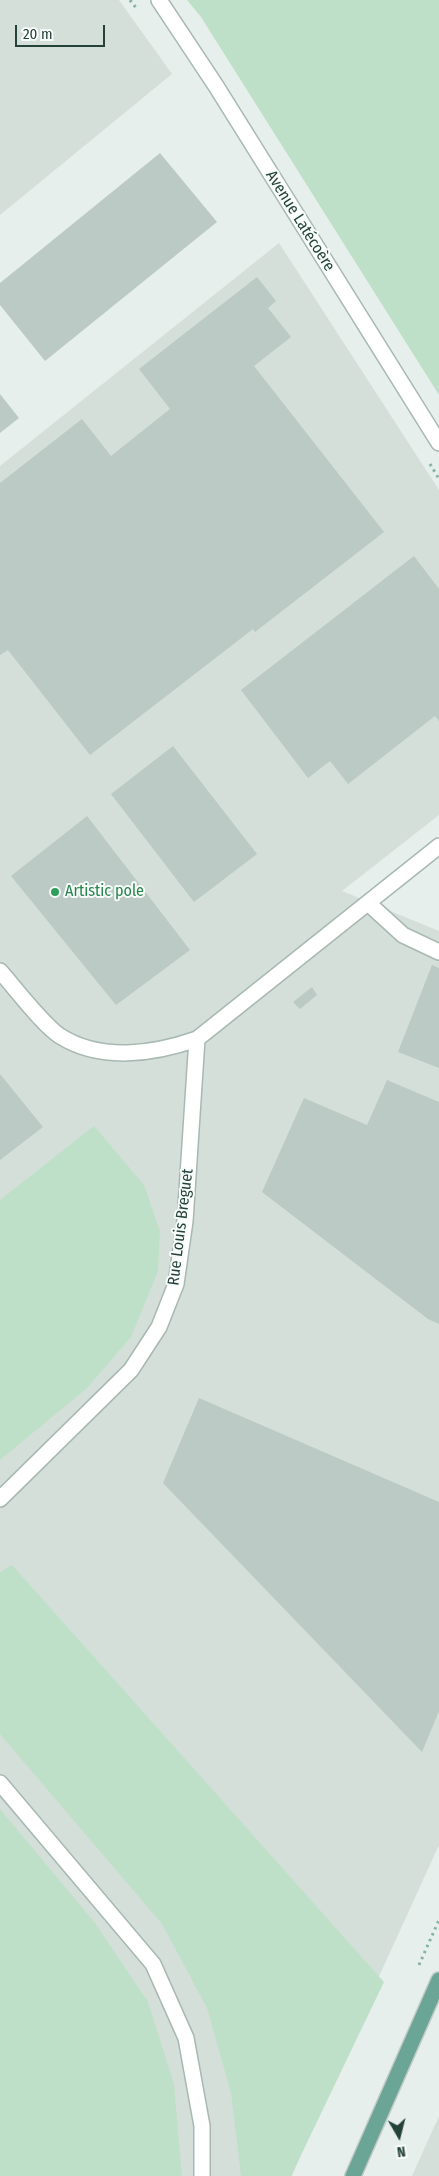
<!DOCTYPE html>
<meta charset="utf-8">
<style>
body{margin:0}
#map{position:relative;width:439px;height:2176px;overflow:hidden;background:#e6efeb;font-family:"Fira Sans Condensed",sans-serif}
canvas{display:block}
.north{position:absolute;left:374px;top:2111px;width:50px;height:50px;-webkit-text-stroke:4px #f7fbf9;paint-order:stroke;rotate:172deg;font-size:14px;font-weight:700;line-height:20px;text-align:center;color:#24423a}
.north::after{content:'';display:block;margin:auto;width:18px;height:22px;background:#24423a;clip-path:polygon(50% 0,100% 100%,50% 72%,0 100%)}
.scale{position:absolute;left:15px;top:25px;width:90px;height:22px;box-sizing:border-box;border:2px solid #24423a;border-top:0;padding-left:6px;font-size:15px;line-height:18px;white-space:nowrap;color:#24423a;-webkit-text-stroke:4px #f7fbf9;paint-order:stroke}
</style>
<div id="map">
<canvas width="439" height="2176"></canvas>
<div class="north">N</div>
<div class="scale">20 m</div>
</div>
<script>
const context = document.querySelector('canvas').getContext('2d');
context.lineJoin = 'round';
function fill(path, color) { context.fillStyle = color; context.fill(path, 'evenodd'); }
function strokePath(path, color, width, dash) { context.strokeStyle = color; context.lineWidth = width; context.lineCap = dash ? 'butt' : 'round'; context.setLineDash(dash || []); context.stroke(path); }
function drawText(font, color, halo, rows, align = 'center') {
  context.font = font + ' "Fira Sans Condensed",sans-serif'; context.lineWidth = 4; context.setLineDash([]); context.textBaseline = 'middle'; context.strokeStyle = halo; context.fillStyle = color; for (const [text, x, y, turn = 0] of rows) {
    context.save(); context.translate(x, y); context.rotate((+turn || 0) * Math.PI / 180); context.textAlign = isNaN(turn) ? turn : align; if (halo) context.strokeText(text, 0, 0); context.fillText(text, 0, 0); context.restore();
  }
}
const built = new Path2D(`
 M0 0H119L172 74 0 215Z
 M279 243 439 490V815L342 891 439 931V1845L345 2051 292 2176H0V466Z
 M439 2116V2176H412Z`);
const green = new Path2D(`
 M187 0H439V395L201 17Z
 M94 1126 144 1185 160 1231 158 1271 131 1337 87 1388 0 1460V1200Z
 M12 1565 384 1982 291 2176H241L231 2093 207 2008 162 1924 0 1734V1572Z
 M0 1809 95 1923 148 2002 174 2084 182 2176H0Z`);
const building = new Path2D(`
 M160 153 217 222 45 361 0 305V283Z
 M257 277 276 301 268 308 291 337 254 366 384 532 255 632 253 629 90 755 8 650 0 655V483L82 419 111 456 170 409 139 369Z
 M0 394 19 418 0 433Z
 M414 556 439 589V721L435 716 348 784 330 761 308 778 241 690Z
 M173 746 257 854 194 902 111 794Z
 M87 816 190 950 116 1005 11 876Z
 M432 965 439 968V1068L398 1052Z
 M312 987 317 995 300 1009 293 1002Z
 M0 1074 43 1127 0 1160Z
 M387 1080 439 1102V1324L428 1319 262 1192 304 1098 367 1125Z
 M199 1398 439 1502V1711L422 1752 163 1483Z`);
const path = new Path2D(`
 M130 0 137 9
 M430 464 439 479
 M419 1965 439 1920`);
const minor = new Path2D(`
 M159 0 216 86 439 443
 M368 903 403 935 439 952
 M0 971C15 988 43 1025 60 1036 101 1062 154 1054 197 1039
 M0 1499 131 1370 159 1327 176 1284 185 1221 197 1039 439 846
 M0 1783 153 1964 186 2038 202 2126V2176`);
const major = new Path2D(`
 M353 2176 439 1980`);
const markers = [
 [55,892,5,"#2e9e5b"]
];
const streetNames = [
 ["Avenue Latécoère",300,221,58],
 ["Rue Louis Breguet",181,1227,-83]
];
const leisureNames = [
 ["Artistic pole",65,892]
];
fill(built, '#d4dfda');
fill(green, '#bfe0c8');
fill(building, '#bbcac4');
strokePath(minor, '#a8b8b2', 18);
strokePath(major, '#c2cac8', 18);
strokePath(path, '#86b3a5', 3, [2.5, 4]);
strokePath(minor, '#fff', 15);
strokePath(major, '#6aa596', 15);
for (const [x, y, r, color] of markers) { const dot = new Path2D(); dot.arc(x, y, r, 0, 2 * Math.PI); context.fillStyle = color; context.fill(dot); strokePath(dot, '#f7fbf9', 2); }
drawText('16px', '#24423a', '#f7fbf9', streetNames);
drawText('16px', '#27864d', '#f7fbf9', leisureNames, 'left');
</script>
